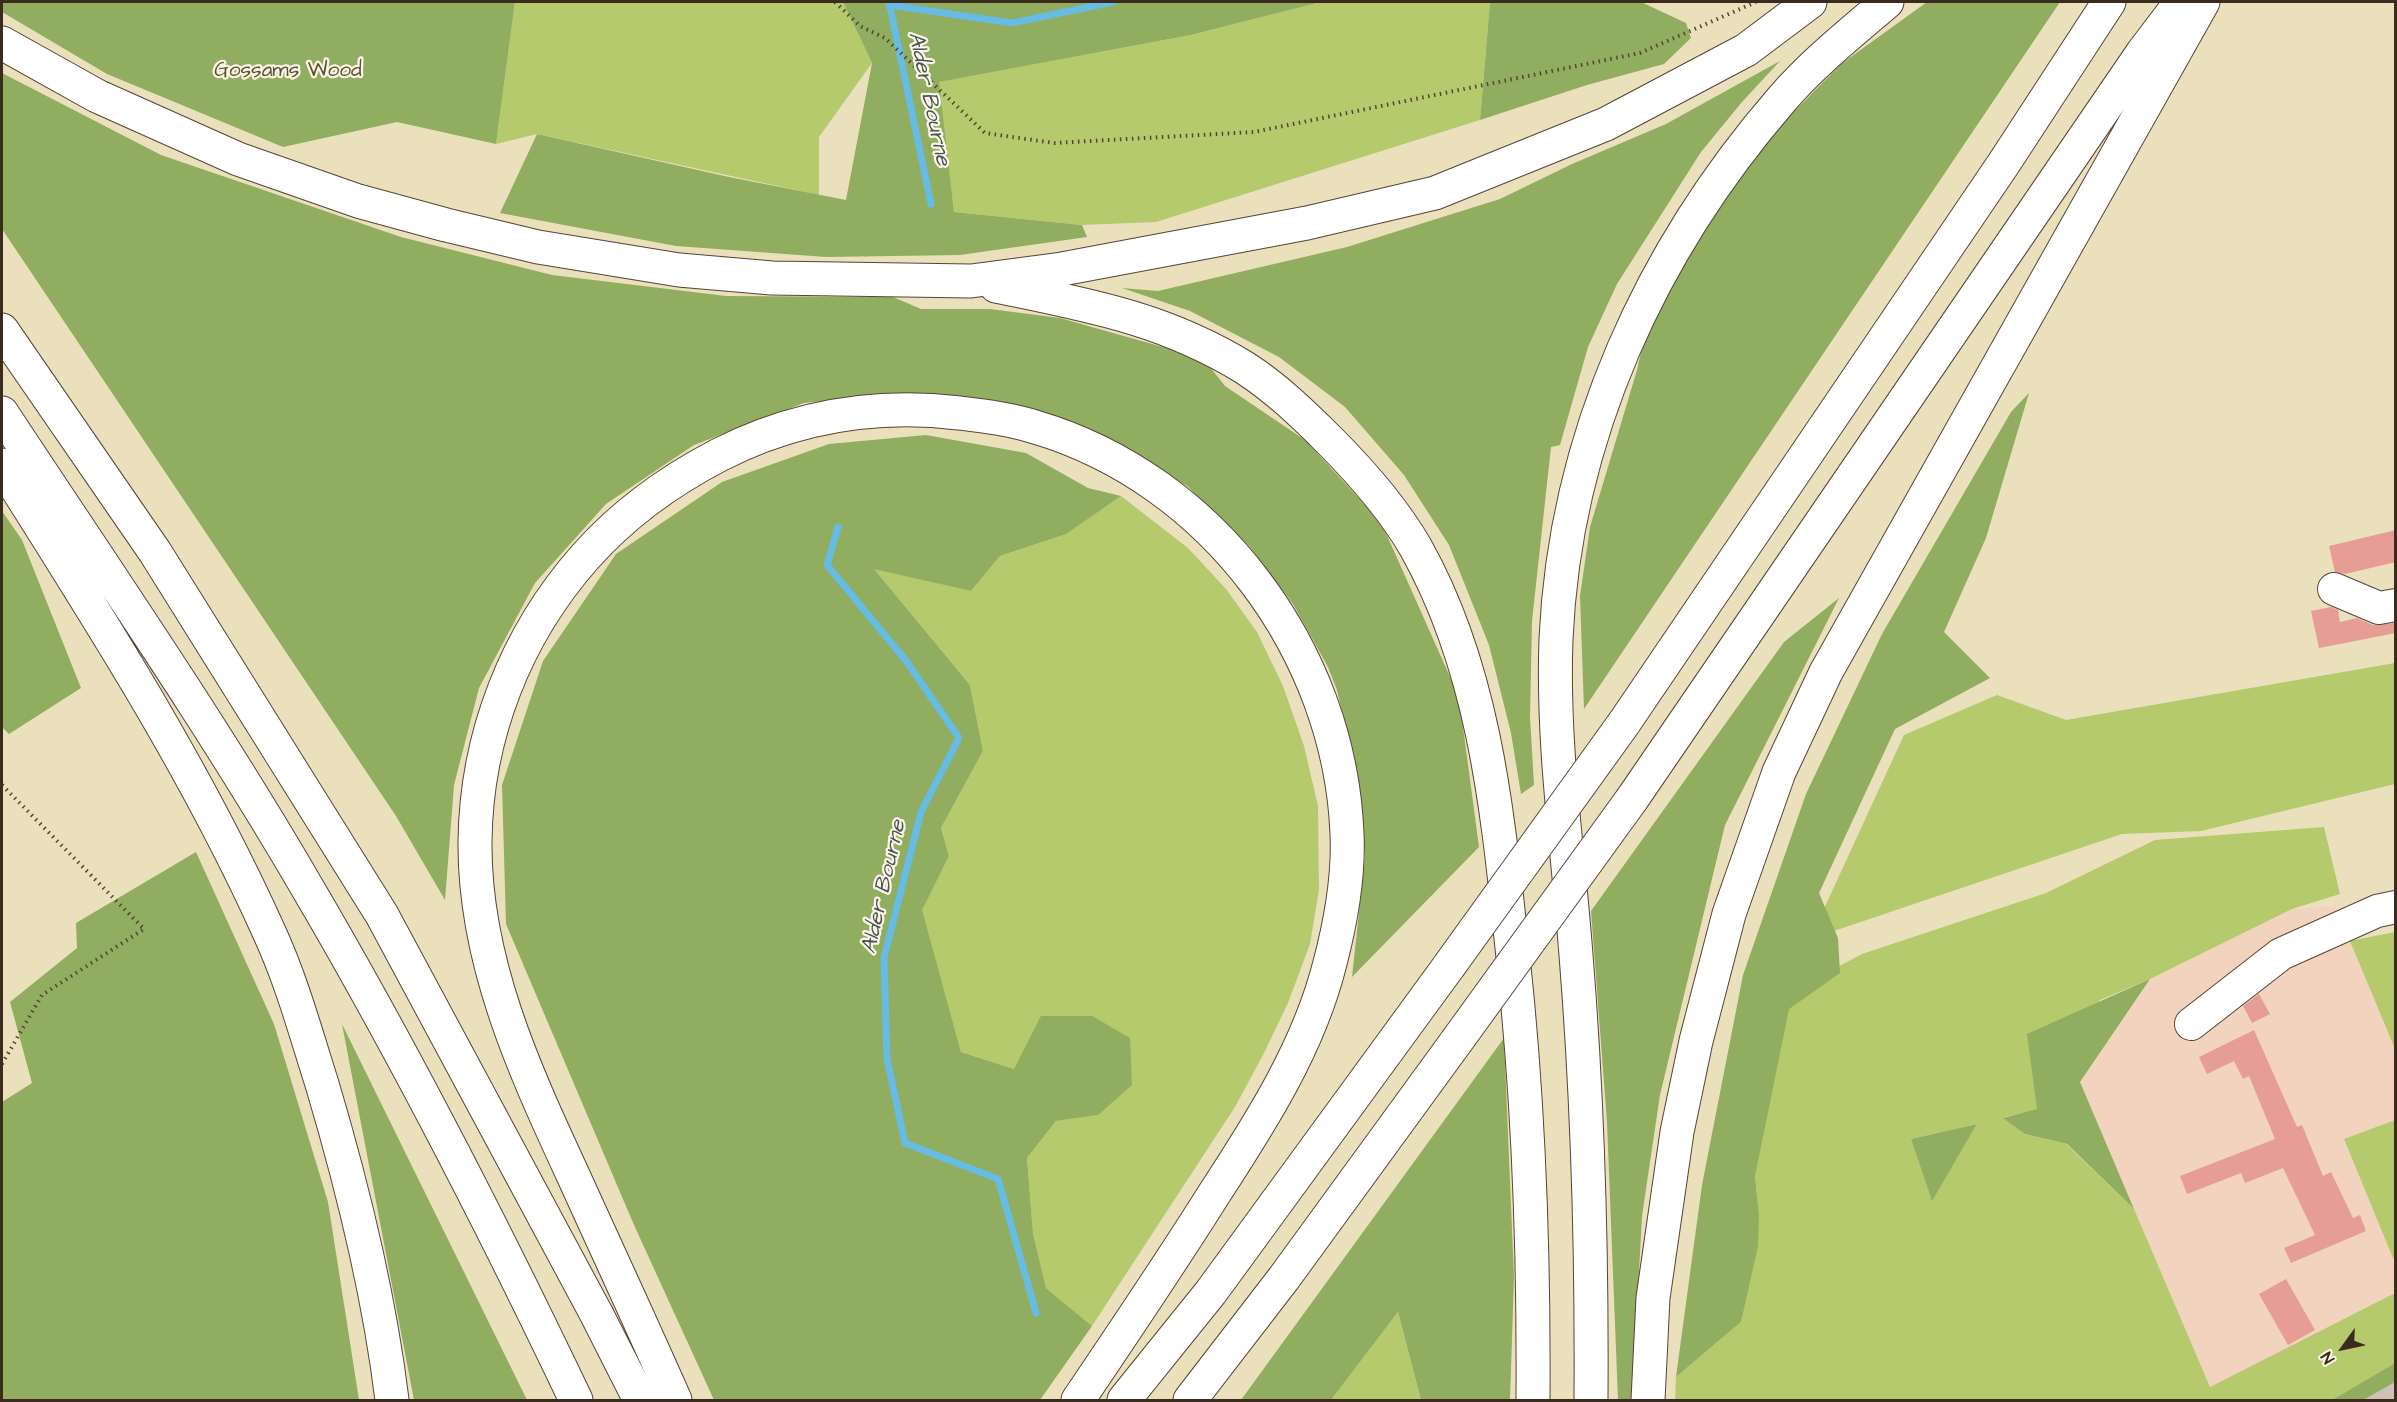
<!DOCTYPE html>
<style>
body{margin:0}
#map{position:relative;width:2397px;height:1402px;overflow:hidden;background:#ebe0bc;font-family:"Architects Daughter",sans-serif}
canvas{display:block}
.frame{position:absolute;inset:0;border:3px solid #3b2a1e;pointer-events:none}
.north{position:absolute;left:2313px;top:1318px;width:60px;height:60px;-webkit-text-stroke:4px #fcf5e5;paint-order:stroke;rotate:237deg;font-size:16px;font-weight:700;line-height:24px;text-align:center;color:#3b2a1e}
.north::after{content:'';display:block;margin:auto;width:21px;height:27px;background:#3b2a1e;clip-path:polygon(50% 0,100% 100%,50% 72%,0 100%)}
</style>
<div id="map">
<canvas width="2397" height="1402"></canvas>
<div class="frame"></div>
<div class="north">N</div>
</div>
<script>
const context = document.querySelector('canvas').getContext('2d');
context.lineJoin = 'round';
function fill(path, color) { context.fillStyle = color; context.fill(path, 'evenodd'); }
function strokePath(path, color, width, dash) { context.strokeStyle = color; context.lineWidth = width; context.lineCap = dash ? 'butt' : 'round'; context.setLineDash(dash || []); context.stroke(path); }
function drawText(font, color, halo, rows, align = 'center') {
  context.font = font + ' "Architects Daughter",sans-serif'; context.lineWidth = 4.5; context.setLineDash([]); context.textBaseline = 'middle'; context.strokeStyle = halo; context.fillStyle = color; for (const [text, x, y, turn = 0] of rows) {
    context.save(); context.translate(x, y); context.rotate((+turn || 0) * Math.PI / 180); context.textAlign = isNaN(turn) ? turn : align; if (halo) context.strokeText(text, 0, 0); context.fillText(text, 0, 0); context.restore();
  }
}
const built = new Path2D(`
 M2336 906 2395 1049V1120L2344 1139 2395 1263V1293L2210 1387 2080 1082 2150 979 2292 909Z`);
const industrial = new Path2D(`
 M2395 1382V1400H2363L2383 1387Z`);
const green = new Path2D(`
 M515 2H843L872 63 819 137V195L537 134 496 144Z
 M1321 2H1490L1480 120 1156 222 1082 225 954 212 938 82 1191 35Z
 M1121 496 1188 548 1226 589 1257 632 1283 686 1304 746 1318 806 1319 890 1310 944 1288 1003 1264 1053 1235 1107 1092 1326 1046 1288 1033 1233 1027 1158 1056 1121 1097 1115 1014 1069 961 1052 921 910 949 856 941 828 983 751 970 685 873 568 971 591 1000 556 1065 534Z
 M2395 663V784L2201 831 2122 834 1810 939 1904 735 1997 695 2066 720Z
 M2324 827 2340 894 2292 909 2150 979 2100 1000 2037 1110 2004 1117 2025 1134 2066 1144 2134 1209 2210 1387 2395 1293V1363L2332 1400H1675L1676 1377 1741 1322 1759 1214 1755 1176 1771 1002 1862 954 2046 893 2155 840ZM1977 1124 1932 1200 1911 1139Z
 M2395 932H2396L2395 1049 2350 941Z
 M2395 1120H2396L2395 1263 2344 1139Z
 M1398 1312 1421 1400H1331Z`);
const forest = new Path2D(`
 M2 2H515L496 144 397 122 283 147 107 74 2 12Z
 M843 2H1321L1191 35 939 82 954 212 1082 225 1087 237 960 255 826 257 676 246 500 213 537 134 729 177 846 200 872 63Z
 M1490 2H1641L1686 23 1691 38 1664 64 1587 85 1480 120Z
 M1927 2H2060L1584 709 1580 596 1590 527 1637 370 1645 334 1683 264 1728 192 1778 128 1841 64Z
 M1780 61 1742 102 1701 152 1617 284 1588 347 1560 445 1551 447 1532 621 1530 717 1534 785 1521 794 1511 733 1489 645 1449 545 1404 475 1345 407 1279 357 1190 311 1122 288 1158 291 1347 247 1500 199 1572 164 1666 124Z
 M2 73 161 155 401 237 552 275 726 296 893 297 921 309H990L1060 318 1170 349 1210 367 1225 386 1305 440 1381 522 1459 697 1479 847 1352 977 1365 857 1356 777 1337 690 1328 667 1293 604 1249 546 1187 486 1112 441 1012 405 904 393 804 403 694 445 606 504 535 583 479 688 454 785 445 900 396 816 2 229Z
 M2029 393 1986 538 1944 632 1990 678 1895 729 1819 893 1838 938 1840 973 1789 1009 1755 1176 1759 1214 1758 1246 1741 1322 1676 1377 1702 1185 1743 975 1806 794 1882 634 2011 412Z
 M926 435 1026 453 1088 488 1121 496 1066 534 1000 556 971 591 874 569 970 685 983 751 941 828 949 856 922 910 961 1052 1014 1069 1041 1016H1092L1130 1038 1132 1085 1098 1115 1056 1121 1027 1158 1033 1233 1046 1288 1092 1326 1040 1400H714L634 1225 506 924 502 785 543 661 616 554 722 482 829 444Z
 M2 511 22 540 81 688 9 734 2 727Z
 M1839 598 1725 825 1660 1095 1642 1216 1632 1400H1618L1607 1122 1591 911 1784 642Z
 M196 852 274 1024 328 1202 359 1400H2V1102L32 1083 10 1002 77 948 76 923Z
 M2150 979 2080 1082 2134 1209 2067 1144 2025 1134 2003 1118 2037 1109 2027 1034Z
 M342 1024 527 1400H414Z
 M1504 1038 1514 1277 1510 1400H1421L1398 1312 1331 1400H1241Z
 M1977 1124 1932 1201 1911 1139Z
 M2395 1363V1382L2363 1400H2332Z`);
const stream = new Path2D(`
 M889 2 931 204
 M890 5 1012 23 1113 2
 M838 527 827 565 907 662 959 738 921 812 884 958 887 1059 905 1143 998 1179 1036 1313`);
const building = new Path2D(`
 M2396 530V562L2345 574 2335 572 2329 546Z
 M2331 607 2338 610 2340 622 2357 618 2373 625 2396 623V633L2319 648 2311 611Z
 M2259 994 2270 1014 2252 1023 2243 1006Z
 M2254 1030 2297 1127 2302 1125 2323 1176 2331 1172 2353 1218 2360 1215 2366 1231 2291 1263 2284 1248 2315 1235 2283 1168 2245 1183 2241 1173 2187 1194 2180 1176 2275 1139 2249 1076 2243 1079 2234 1061 2207 1074 2199 1057Z
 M2286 1279 2315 1330 2288 1345 2259 1294Z`);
const path = new Path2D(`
 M835 2 860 26 885 38 985 133 1054 143 1254 132 1640 53 1756 2
 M2 785 144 929 42 995 2 1064`);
const minor = new Path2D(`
 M2334 589 2379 608 2396 605
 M2191 1024 2281 954 2377 911 2396 907`);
const highway = new Path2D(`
 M2 43 97 96 238 159 358 201 446 225 538 247 679 270 772 278 971 281 1062 269 1307 223 1435 193 1606 124 1746 50 1810 2
 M996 286C1087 305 1164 318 1245 368 1276 388 1303 414 1329 440 1362 473 1393 508 1416 548 1486 673 1498 817 1513 957 1529 1104 1534 1252 1533 1400
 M2 330 155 552 382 915 597 1315 640 1400
 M2 413C104 568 210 721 304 882 403 1050 492 1224 576 1400
 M2 465C98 617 196 769 270 934 292 982 306 1034 322 1084 353 1188 379 1293 392 1400
 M1624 723 2004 163 2109 2
 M1632 799 2143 52 2181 2
 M675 1400C642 1325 607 1250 573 1175 524 1069 474 961 475 842 476 736 516 635 585 557 623 514 669 481 719 455 794 417 875 403 959 413 984 416 1010 419 1035 427 1212 479 1340 651 1347 834 1349 877 1341 921 1330 963 1309 1047 1261 1122 1214 1194 1170 1264 1124 1332 1078 1400
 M1124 1400 1211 1292 1449 966
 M1190 1400 1284 1278 1456 1042
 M1591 1400C1592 1252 1588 1104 1576 955 1568 850 1552 745 1556 639 1565 437 1651 250 1782 99 1813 63 1852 32 1887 2
 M1648 1400 1653 1298 1677 1132 1696 1041 1729 914 1779 772 1826 672 2203 2`);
const highwayBridge = new Path2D(`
 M1449 966 1624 723
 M1456 1042 1632 799`);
const parkNames = [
 ["Gossams Wood",288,72]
];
const waterNames = [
 ["Alder Bourne",928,99,78],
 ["Alder Bourne",885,887,-77]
];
fill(built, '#f2d4be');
fill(industrial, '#cfc0ba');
fill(green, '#b5c96d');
fill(forest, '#90ad60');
strokePath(stream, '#66bce3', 7);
fill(building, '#e69d96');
strokePath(minor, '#554536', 34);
strokePath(highway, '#554536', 35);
strokePath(path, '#554536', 4, [1.5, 4.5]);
strokePath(minor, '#fff', 32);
strokePath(highway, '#fff', 33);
strokePath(highwayBridge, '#554536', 35, []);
strokePath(highwayBridge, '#fff', 33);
drawText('21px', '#5a5232', '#fcf5e5', parkNames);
drawText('italic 22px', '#485659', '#fcf5e5', waterNames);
</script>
